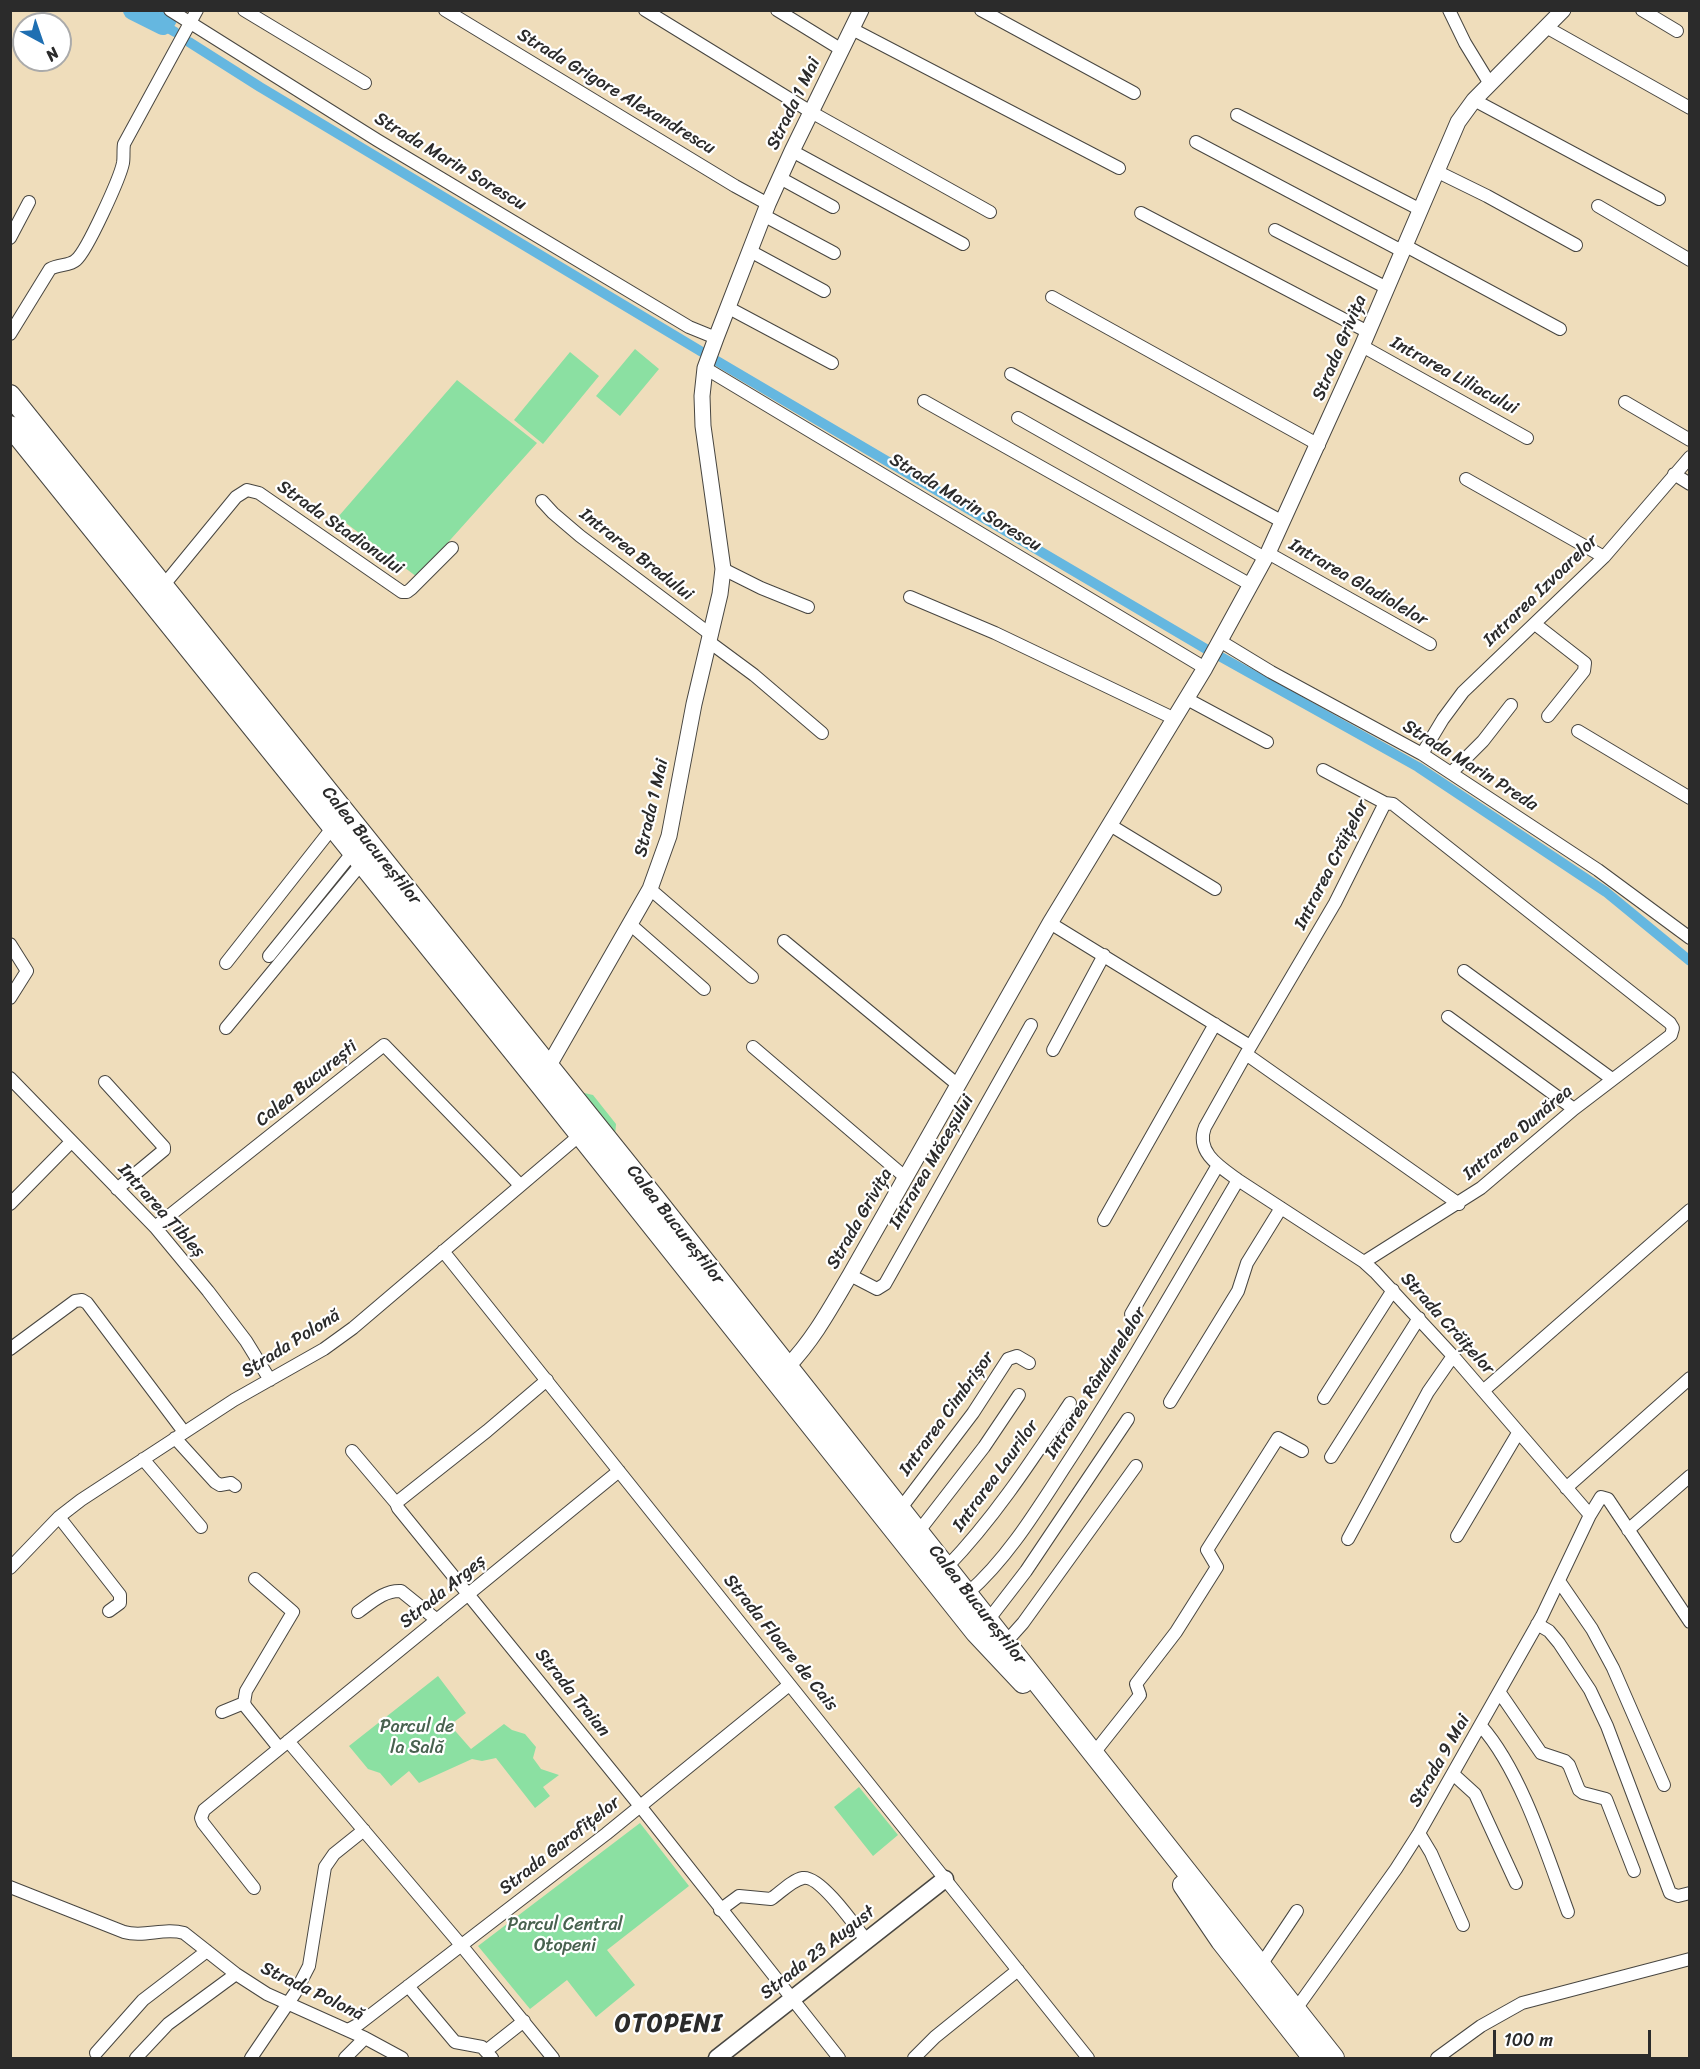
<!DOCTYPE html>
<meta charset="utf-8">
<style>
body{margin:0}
#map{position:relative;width:1700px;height:2069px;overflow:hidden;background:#efddbb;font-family:Sriracha,sans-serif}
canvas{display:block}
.frame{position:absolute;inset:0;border:12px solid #2b2b2b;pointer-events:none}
.north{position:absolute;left:12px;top:12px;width:60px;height:60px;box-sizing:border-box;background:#fff;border:2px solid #aaa;border-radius:50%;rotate:140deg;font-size:16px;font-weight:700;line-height:24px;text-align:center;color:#2b2b2b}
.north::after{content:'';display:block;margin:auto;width:21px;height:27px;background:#1f6fb2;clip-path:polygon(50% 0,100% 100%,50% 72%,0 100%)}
.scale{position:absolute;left:1493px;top:2030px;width:158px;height:27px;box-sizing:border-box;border:3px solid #2b2b2b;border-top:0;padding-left:8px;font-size:18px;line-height:21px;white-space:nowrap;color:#2b2b2b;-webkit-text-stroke:4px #fff;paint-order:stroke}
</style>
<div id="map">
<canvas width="1700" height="2069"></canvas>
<div class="frame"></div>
<div class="north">N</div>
<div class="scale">100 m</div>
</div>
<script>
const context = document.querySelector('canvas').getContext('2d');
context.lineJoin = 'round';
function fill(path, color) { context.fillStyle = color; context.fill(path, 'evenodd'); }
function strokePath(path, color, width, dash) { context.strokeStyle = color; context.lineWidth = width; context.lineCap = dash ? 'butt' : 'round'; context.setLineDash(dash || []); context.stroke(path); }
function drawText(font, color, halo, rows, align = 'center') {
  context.font = font + ' Sriracha,sans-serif'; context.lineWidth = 4.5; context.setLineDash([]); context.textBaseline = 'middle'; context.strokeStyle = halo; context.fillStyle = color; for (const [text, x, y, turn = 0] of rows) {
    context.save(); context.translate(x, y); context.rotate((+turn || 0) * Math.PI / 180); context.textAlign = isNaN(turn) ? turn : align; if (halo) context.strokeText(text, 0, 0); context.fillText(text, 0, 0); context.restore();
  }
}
const green = new Path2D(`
 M635 349 659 369 620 416 596 396Z
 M570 352 599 376 543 444 514 420Z
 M457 380 537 443 417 577 338 517Z
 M580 1092 593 1095 616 1124 615 1136Z
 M438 1676 466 1713 450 1725 471 1749 504 1724 512 1730 525 1734 536 1747 533 1758 541 1769 559 1775 543 1787 550 1796 535 1808 496 1758 482 1761 472 1759 419 1783 409 1771 391 1786 380 1773 368 1769 349 1746Z
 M859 1787 898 1835 873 1856 834 1807Z
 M640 1823 689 1886 607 1950 635 1985 596 2017 567 1980 530 2009 478 1946Z`);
const canal = new Path2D(`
 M163 25 175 32
 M189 42 260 87 702 352
 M717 361 1206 649
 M1221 657 1418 767 1606 892 1690 961`);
const river = new Path2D(`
 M133 10 163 25 167 19`);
const minor = new Path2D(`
 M170 10 377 140 689 327 716 338
 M244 10 365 83
 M445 10 735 186 768 204
 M645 10 811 112 990 212
 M777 10 842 50
 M981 10 1134 93
 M1449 10 1465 43 1490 84
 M1642 10 1677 31
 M1546 27 1690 108
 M852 29 1119 168
 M1474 100 1659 199
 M1237 115 1419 209
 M1196 142 1402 251
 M792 151 963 244
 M1436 171 1487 196 1576 245
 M780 178 833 207
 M1598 206 1690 260
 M1141 213 1368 332
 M763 215 834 253
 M1275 230 1387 288
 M10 238 29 202
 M1404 245 1560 329
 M750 251 824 291
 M1052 297 1319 445
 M727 307 832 363
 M10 334 50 269C58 264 70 266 76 260 87 251 120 178 123 163 124 157 123 150 124 144L197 10
 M1362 346 1527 438
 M705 368 1205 668
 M1011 374 1283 522
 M924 401 1251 585
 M1625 402 1690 440
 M1018 418 1265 558
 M1674 474 1690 484
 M1466 479 1604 557
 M542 501 553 513 580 536 710 634
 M1268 553 1430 644
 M723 569 761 588 808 607
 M163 586 236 497 247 490 259 493 402 592H407L411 589 452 548
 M910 597 995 633 1175 719
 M1535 624 1585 663 1584 671 1548 716
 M708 641 754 675 822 733
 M1220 641 1271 672 1422 754 1598 870 1690 938
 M1187 699 1267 742
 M1578 731 1690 798
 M1422 754 1443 719 1463 692 1604 557 1690 457
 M1323 770 1385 803 1393 804 1670 1023 1673 1028 1671 1035 1574 1109 1481 1188 1364 1262
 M1451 773 1483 741 1511 705
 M1385 803 1335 903 1246 1054 1205 1127C1195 1152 1220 1167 1238 1180L1364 1262 1375 1272 1453 1356 1590 1515
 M1110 825 1215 889
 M650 889 752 977
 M1050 923 1250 1046
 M631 925 704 989
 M784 941 958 1085
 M10 944 27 971 10 998
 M269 956 353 852
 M226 963 333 827
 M1464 971 1612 1079
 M1448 1017 1574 1109
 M226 1028 362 863
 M753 1047 905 1177
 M1053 1050 1104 955
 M1246 1054 1459 1204
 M10 1078 155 1227 208 1291 246 1341 270 1380
 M105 1082 164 1147V1150L117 1189
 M10 1204 71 1142
 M1104 1220 1215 1024
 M155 1227 384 1045 520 1185
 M443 1251 1088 2058
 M850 1275 877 1289 885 1284 1031 1025
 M1131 1314 1218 1165
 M10 1349 75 1301 82 1300 87 1303 184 1432
 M547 1380 487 1431 396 1503 398 1508 640 1806 839 2058
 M1483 1391 1690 1210
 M1324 1398 1393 1290
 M1170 1402 1238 1291 1247 1263 1281 1208
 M175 1438 215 1482 220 1485 231 1483 235 1486
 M352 1451 396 1503
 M1331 1457 1419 1318
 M143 1459 201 1527
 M1566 1488 1690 1378
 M901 1508 973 1413 1008 1359 1017 1356 1029 1363
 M59 1517 120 1595V1603L109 1611
 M1628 1530 1690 1476
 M919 1531 984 1447 1019 1395
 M1457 1536 1518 1433
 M1348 1539 1428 1392 1453 1356
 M947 1567C995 1517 1032 1460 1070 1403
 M10 1568 59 1517 81 1500 234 1400 324 1349 353 1328 580 1135
 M255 1579 293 1612 246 1691 244 1703 246 1707 279 1748
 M1559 1581 1592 1629 1613 1668 1664 1785
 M968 1593C1009 1557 1038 1508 1068 1462 1128 1370 1182 1275 1238 1180
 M358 1612C371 1603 384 1590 401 1591L437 1620
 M989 1619 1026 1571 1128 1419
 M1537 1624 1549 1631 1559 1643 1590 1690 1607 1726 1670 1893 1678 1896 1690 1893
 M1006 1642 1023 1623 1136 1466
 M1500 1693 1541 1753 1565 1761 1569 1765 1579 1790 1583 1793 1606 1799 1634 1871
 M222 1712 244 1703
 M1481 1726C1521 1771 1547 1855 1568 1912
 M288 1741 461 1945 553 2058
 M1094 1753 1140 1695 1136 1684 1176 1632 1217 1567 1207 1550 1278 1438 1302 1451
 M1453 1774 1475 1794 1516 1883
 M1419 1833 1431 1853 1463 1925
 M10 1887 124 1932C144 1938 164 1927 184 1933L236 1974 267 1994 365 2038 402 2058
 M254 1888 203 1823 201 1818 204 1810 619 1471
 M720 1910 739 1896 771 1899C780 1893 792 1880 803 1878 820 1875 856 1927 866 1940
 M1261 1965 1297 1911
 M408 1986 455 2042 482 2047 492 2058
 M1296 2009 1396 1869 1419 1833 1542 1616 1590 1515 1601 1497 1608 1499 1690 1622
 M348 2030 359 2024 606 1834 789 1685
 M486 2051 524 2021
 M96 2053 143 2000 207 1951
 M136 2058 168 2024 236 1974
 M251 2058 295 1993 309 1966 325 1867 334 1854 364 1830
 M345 2058 365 2038
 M914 2058 935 2037 1018 1970
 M1437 2058 1481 2026 1522 2003 1690 1959`);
const tertiary = new Path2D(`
 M548 1067 650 889 669 836 694 704 720 594 723 569 703 426 702 396 705 368 716 338 768 204 792 151 861 10
 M788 1366C814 1339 831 1307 850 1275L1050 923 1205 668 1268 553 1362 346 1458 122 1474 100 1563 10`);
const secondary = new Path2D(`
 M717 2058 945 1879`);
const trunk = new Path2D(`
 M10 395 656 1200 1334 2058
 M10 426 542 1087 976 1633 1023 1683
 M1183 1885 1221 1941 1313 2058`);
const streetNames = [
 ["Strada Grigore Alexandrescu",616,92,31],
 ["Strada 1 Mai",794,104,-64],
 ["Strada Marin Sorescu",450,162,31],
 ["Strada Grivița",1340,348,-67],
 ["Intrarea Liliacului",1454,376,29],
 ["Strada Marin Sorescu",965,503,31],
 ["Strada Stadionului",340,528,35],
 ["Intrarea Bradului",636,555,38],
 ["Intrarea Gladiolelor",1358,583,30],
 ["Intrarea Izvoarelor",1541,591,-44],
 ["Strada Marin Preda",1470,766,32],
 ["Strada 1 Mai",652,808,-77],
 ["Calea Bucureștilor",371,846,51],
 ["Intrarea Crăițelor",1332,865,-63],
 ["Calea București",307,1084,-39],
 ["Intrarea Dunărea",1518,1133,-40],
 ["Intrarea Măceșului",932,1162,-60],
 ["Intrarea Țibleș",161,1211,48],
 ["Strada Grivița",860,1219,-60],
 ["Calea Bucureștilor",675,1225,52],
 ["Strada Crăițelor",1447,1324,48],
 ["Strada Polonă",291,1344,-32],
 ["Intrarea Rândunelelor",1096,1383,-58],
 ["Intrarea Cimbrișor",947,1414,-54],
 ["Intrarea Laurilor",996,1476,-54],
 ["Strada Argeș",443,1592,-39],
 ["Calea Bucureștilor",977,1605,52],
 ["Strada Floare de Cais",780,1643,51],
 ["Strada Traian",572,1693,51],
 ["Strada 9 Mai",1440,1761,-60],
 ["Strada Garofițelor",560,1846,-38],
 ["Strada 23 August",818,1953,-38],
 ["Strada Polonă",312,1992,26]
];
const parkNames = [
 ["Parcul de",417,1727],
 ["la Sală",417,1748],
 ["Parcul Central",565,1925],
 ["Otopeni",565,1946]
];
const districtNames = [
 ["OTOPENI",669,2025]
];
fill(green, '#8be0a2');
strokePath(canal, '#65b7e0', 10);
strokePath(river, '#65b7e0', 20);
strokePath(minor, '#484641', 14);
strokePath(tertiary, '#484641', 17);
strokePath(secondary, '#484641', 19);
strokePath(trunk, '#484641', 22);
strokePath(minor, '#fff', 12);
strokePath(tertiary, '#fff', 15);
strokePath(secondary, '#fff', 16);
strokePath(trunk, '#fff', 20);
drawText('18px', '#2b2b2b', '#fff', streetNames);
drawText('18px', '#48614f', '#fff', parkNames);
context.letterSpacing = '1.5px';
drawText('bold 24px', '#2b2b2b', '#fff', districtNames);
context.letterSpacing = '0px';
</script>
